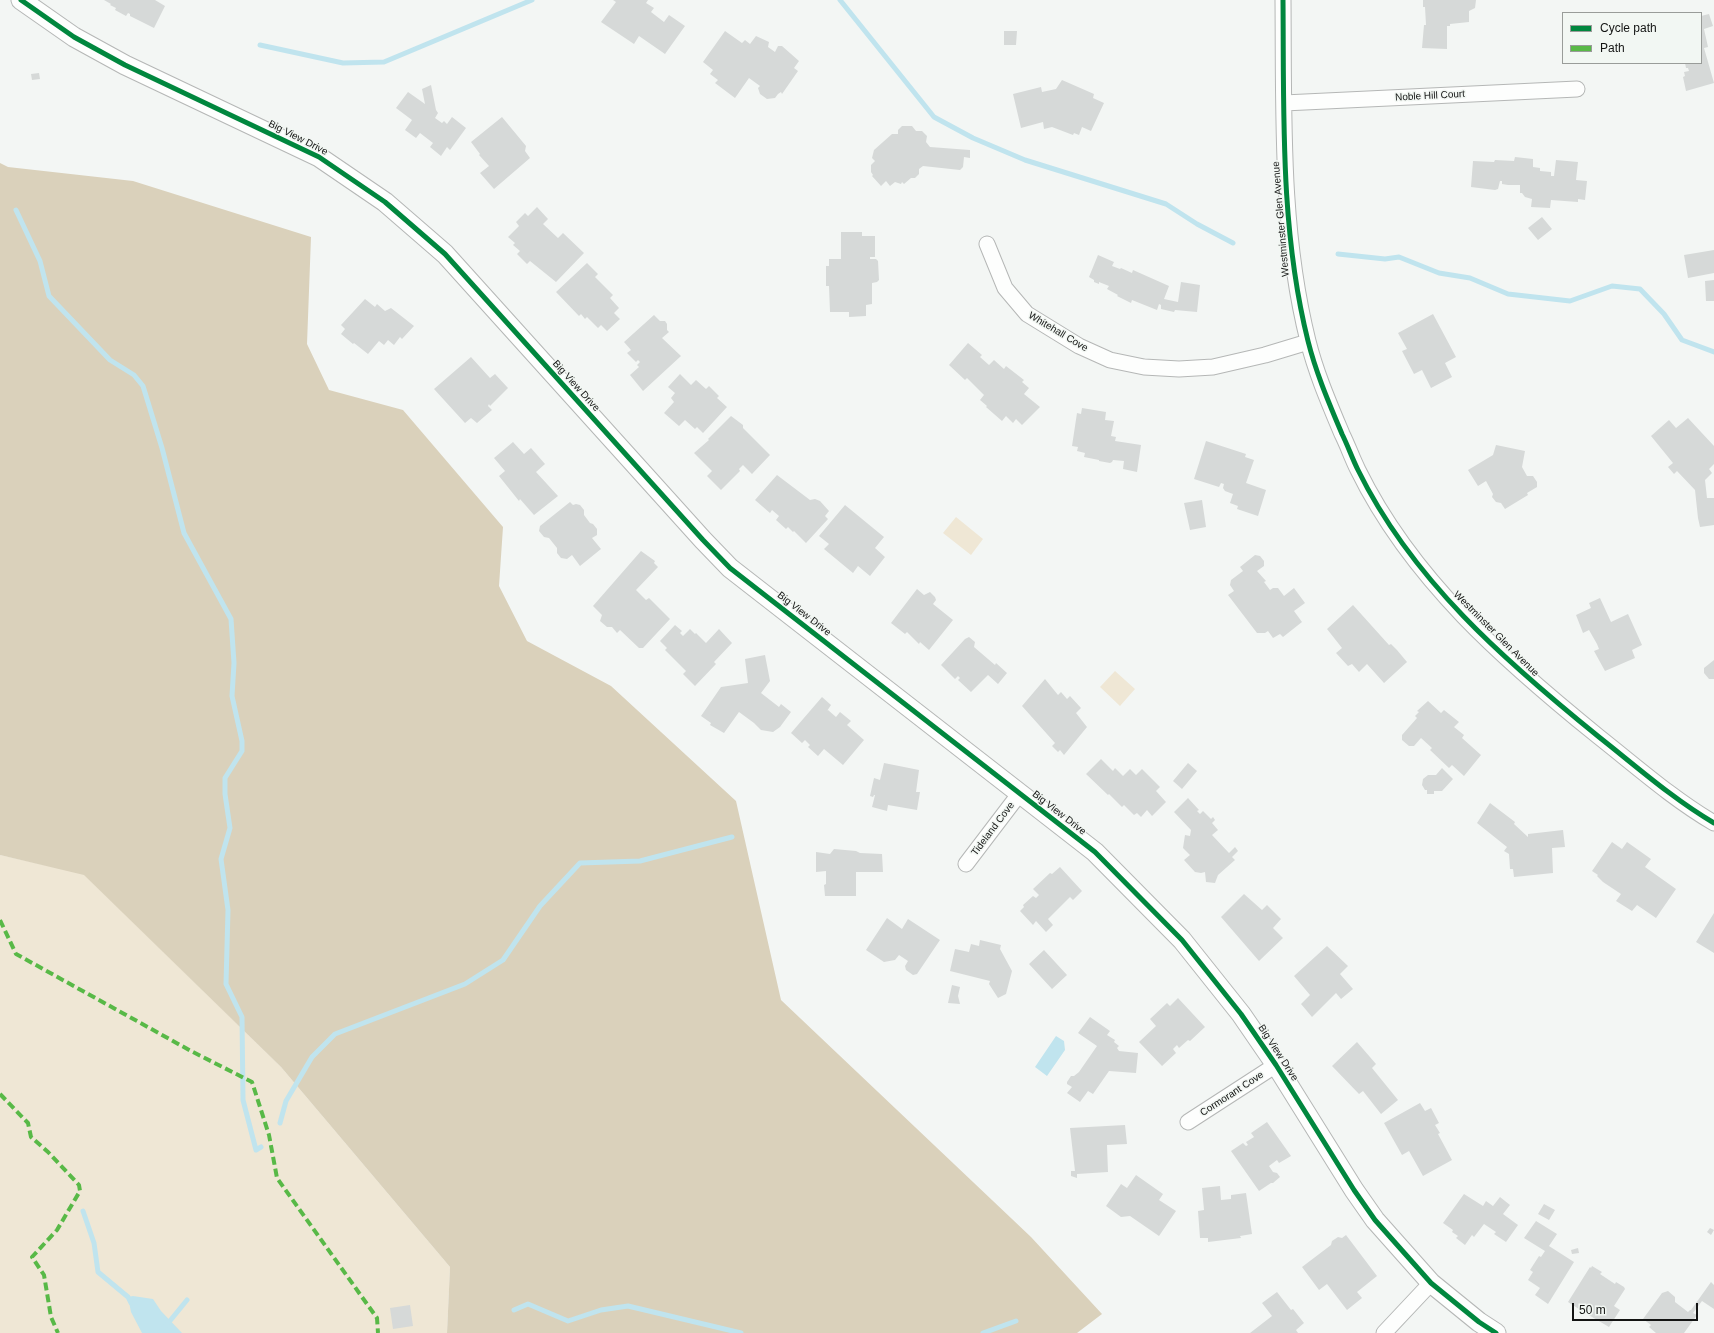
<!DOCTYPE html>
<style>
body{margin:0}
#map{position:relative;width:1714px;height:1333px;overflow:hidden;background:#f3f6f4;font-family:Arial,sans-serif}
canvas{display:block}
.legend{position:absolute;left:1562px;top:12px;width:140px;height:52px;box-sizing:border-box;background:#f2f7f3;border:1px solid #999c99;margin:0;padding:5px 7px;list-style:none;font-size:12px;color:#131413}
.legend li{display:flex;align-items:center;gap:8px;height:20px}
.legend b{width:20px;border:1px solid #999c99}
.scale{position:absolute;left:1572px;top:1303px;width:126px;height:18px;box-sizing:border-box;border:2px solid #131413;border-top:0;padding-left:5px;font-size:12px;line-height:14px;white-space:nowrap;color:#131413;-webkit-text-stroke:3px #f2f7f3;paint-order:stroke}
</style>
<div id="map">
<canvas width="1714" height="1333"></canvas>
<ul class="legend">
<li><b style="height:5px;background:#00873e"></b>Cycle path</li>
<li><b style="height:5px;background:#58b947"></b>Path</li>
</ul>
<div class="scale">50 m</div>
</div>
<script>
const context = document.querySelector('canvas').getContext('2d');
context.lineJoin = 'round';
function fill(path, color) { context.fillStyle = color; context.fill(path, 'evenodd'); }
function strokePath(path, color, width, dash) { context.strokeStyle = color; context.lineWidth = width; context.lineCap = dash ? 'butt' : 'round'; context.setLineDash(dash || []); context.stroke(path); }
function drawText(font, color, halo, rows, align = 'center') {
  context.font = font + ' Arial,sans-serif'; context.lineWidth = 3; context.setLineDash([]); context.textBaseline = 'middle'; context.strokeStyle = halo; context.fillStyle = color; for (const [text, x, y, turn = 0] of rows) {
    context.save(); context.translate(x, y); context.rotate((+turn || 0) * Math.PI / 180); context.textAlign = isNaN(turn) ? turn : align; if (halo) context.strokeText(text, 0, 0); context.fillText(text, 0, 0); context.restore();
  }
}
const green = new Path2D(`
 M956 517 983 539 971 555 943 533Z
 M1115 671 1135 689 1120 706 1100 687Z
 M0 855 84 874 281 1067 450 1267 447 1333H0Z`);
const forest = new Path2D(`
 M0 163 8 167 133 181 311 237 307 344 329 390 403 410 503 527 499 586 527 641 611 686 736 801 781 1000 1031 1237 1102 1314 1077 1333H447L450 1267 281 1067 84 875 0 855Z`);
const water = new Path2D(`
 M1056 1036 1064 1041 1065 1050 1047 1076 1035 1067Z
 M133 1296 153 1299 161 1311 182 1333H142L131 1312 128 1297Z`);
const stream = new Path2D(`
 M840 0 934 117 973 138 1025 160 1166 204 1197 224 1233 243
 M260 45 343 63 384 62 532 0
 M16 210 40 261 49 296 110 360 134 375 143 386 162 448 184 533 231 619 234 663 232 696 242 741V751L225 778V794L230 828 221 859 228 910 226 984 242 1017 243 1100 256 1150 261 1147
 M1338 254 1385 259 1399 257 1439 273 1470 278 1508 294 1570 301 1612 286 1640 289 1664 314 1682 340 1714 352
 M280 1123 286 1101 312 1057 335 1034 465 984 503 960 540 906 580 863 640 861 732 837
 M83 1211 94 1243 98 1272 128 1297 131 1303
 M514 1310 528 1304 568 1321 601 1310 628 1306 741 1333
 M160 1333 187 1300
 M983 1333 1016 1321`);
const building = new Path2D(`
 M104 0H155L165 6 154 28 130 16V14L128 13 126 16 115 10 116 8 110 5 111 4Z
 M613 0H648L646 3 654 8 651 12 664 22 669 15 685 26 665 54 639 36 634 44 601 22 616 2Z
 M1423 0H1476L1475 8 1469 11V22L1450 24V26H1447V49L1422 48 1424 25H1426L1425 7H1423Z
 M1709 14 1713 26 1704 29 1708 47 1704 48 1714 83 1686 91 1683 77 1685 76 1684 72 1689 71 1688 68H1686L1685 63H1701V16Z
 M725 31 742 43 745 40 750 44 756 36 769 42 768 47 775 52 778 46H782L799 61 794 68 798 71 782 94 781 92 778 94 775 98 767 99 760 94 758 88 760 86 749 78 735 98 715 83 718 80 710 74 713 70 703 62Z
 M1004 31H1017L1016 45H1004Z
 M39 73 40 79 32 80 31 74Z
 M1062 80 1094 94 1093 98 1104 103 1091 131 1082 127 1079 135 1074 133 1073 135 1052 127 1044 129 1043 122 1021 128 1013 94 1041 87 1042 92 1056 89Z
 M431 85 436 110 438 113 435 118 442 123 444 121 447 124 452 117 466 128 450 150 447 147 441 156 430 147 433 143 420 133 416 138 405 130 412 120 396 108 408 92 425 104 422 89Z
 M502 117 526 146 525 151 530 158 494 189 480 173 489 166 479 155 480 154 471 142Z
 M902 126H912L916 131H922L927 136 926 142 930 147 970 150V158L964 157 963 167 960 170 923 166 919 169V174L915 178H911L904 184 902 182 901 184 895 182 890 186 886 181 881 186 872 176 873 175 871 172V165L875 161 872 158 874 150 892 134H898V130Z
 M1515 157 1533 159V167L1540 168V171L1551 172V176H1554L1556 160 1578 162 1576 180 1587 181 1585 200 1578 199V202L1551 200 1550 208 1531 207 1532 199 1525 197 1522 193H1520V185H1508L1502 184V181H1500L1498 189 1495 190 1471 187 1473 161 1494 162 1495 160 1514 161Z
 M537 207 548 219 543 224 558 238 563 233 584 253 556 282 530 261 527 264 517 254 520 251 513 245 515 243 508 237 519 226 516 222 525 213 528 216Z
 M1542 217 1552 229 1538 240 1528 228Z
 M841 232H862V236H875V257H870V259H876L878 261 879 280 877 282 872 283V304L866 305V316L849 317V312H830L829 286H826V266H829V259H841Z
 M1714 250V273L1688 278 1684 255Z
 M1098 255 1114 262 1112 266 1120 269 1121 268 1132 273 1133 270 1169 286 1164 299 1178 302 1181 282 1200 285 1197 312 1175 310 1174 312 1161 309V305L1159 304 1157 310 1132 300 1131 303 1117 296 1118 295 1107 289 1109 286 1099 282V284L1094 282V280L1089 277Z
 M587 263 598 274 595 277 613 295 610 298 619 308 614 313 620 319 607 331 601 325 598 328 587 317 585 319 581 314 579 316 556 292Z
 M1714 280V301H1706L1705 281Z
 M365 299 375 307 377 304 385 311 391 308 414 326 402 339 400 337 394 345 388 340 384 345 379 341 368 354 354 343 353 344 341 334 345 329 341 325Z
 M1433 314 1456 357 1445 363 1452 377 1431 388 1422 370 1414 374 1402 351 1407 349 1398 333Z
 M654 315 660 321H665L667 324V330L669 332 662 338 681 356 643 391 630 375 639 367 637 365 640 362 638 360 636 362 627 353 631 350 624 342Z
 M968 343 982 355 980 357 989 365 994 360 1004 369 1006 366 1024 380 1022 382 1029 388 1024 394 1040 407 1022 425 1016 419 1013 423 1006 416 1002 421 986 407 987 406 980 400 984 395 967 378 965 380 949 365Z
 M471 357 490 378 495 374 508 388 490 406 489 404 488 406 492 410 477 423 471 418 465 423 434 389Z
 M680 374 691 385 696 380 706 389 709 386 719 396 717 398 727 407 703 433 697 427 695 429 685 420 679 426 664 413 674 402 671 398 675 393 668 387Z
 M1082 408 1106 412 1105 420 1114 421 1111 436 1116 437 1115 441 1141 445 1137 472 1123 469 1124 461 1113 460 1112 462 1110 463 1099 461V460L1084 457 1085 453 1077 451 1078 447 1072 446 1077 413 1081 414Z
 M731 416 743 425V428L770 455 752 474 743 465 739 469 740 471 721 490 707 476 712 471 694 453 709 440 708 439Z
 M1688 418 1714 446V464L1709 469 1712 473 1705 480 1707 498H1714V525L1700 527 1698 518 1695 490 1677 471 1674 474 1668 467 1673 463 1651 436 1669 420 1676 428Z
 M1206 441 1246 454 1245 457 1254 460 1246 483 1266 490 1258 516 1237 509 1238 506 1230 503 1233 494 1225 491 1223 488 1224 484 1221 483 1219 487 1194 479Z
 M513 442 524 454 531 448 545 464 536 472 558 496 534 515 520 499 519 501 499 476 505 471 494 458Z
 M1496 445 1525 451 1522 467 1527 476H1533L1537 482V487L1527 493 1528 495 1505 509 1501 503 1496 502 1492 497 1493 494 1486 481 1478 486 1468 470 1493 455Z
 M777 475 810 500 815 499 820 501 829 511 825 516 828 519 806 543 794 531 793 532 788 527 786 529 776 520 779 516 772 510 770 513 755 500Z
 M1202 500 1206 527 1190 530 1184 503Z
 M570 502 573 505 576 504 580 505 584 510V515L590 523 593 524 597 529V535L592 538 601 549 580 566 572 555 567 559 561 558 557 553V548L549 538 544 537 539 531 540 526Z
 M845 505 884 537 875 548 885 557 870 576 858 566 853 573 824 549 829 544 819 536Z
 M641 551 655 561 654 563 658 567 636 590 646 600 649 598 670 619 643 648H639L620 630 617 633 612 627H607L600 621 602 615 593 606Z
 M1255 555 1260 556 1264 561V566L1257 571 1266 581 1264 582 1270 590 1273 588H1278L1284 596 1294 588 1305 603 1294 611 1302 622 1283 637 1280 634 1273 638 1268 631 1265 633H1257L1228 595 1234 591 1230 585 1231 580 1243 571 1240 567Z
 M917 589 924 595 930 592 935 597 936 600 933 604 953 620 929 650 920 642 919 644 907 632 905 634 891 623Z
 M1600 598 1611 622 1628 614 1642 645 1632 650 1635 658 1605 671 1594 651 1599 649 1597 644 1589 630 1583 633 1576 615 1591 608 1589 603Z
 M1353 605 1389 645 1391 644 1397 650 1407 662 1384 683 1367 664 1359 672 1352 664 1348 666 1336 653 1342 648 1327 629Z
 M675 625 682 631 680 633 683 636 690 629 695 634 696 633 706 643 719 629 732 643 714 662 716 664 695 686 683 674 686 671 665 650 667 648 660 641Z
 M969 637 975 642 974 647 995 665 996 663 1007 673 998 684 988 675 971 692 958 680 960 678 958 676 955 679 941 665 965 639Z
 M765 655 770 681 761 693 779 707 781 704 791 712 780 727 773 732 761 730 754 723 739 712 724 733 710 725 711 723 701 716 721 687 748 683 745 659Z
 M1714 660V679H1709L1704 673V668Z
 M1045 679 1058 695 1061 692 1067 699 1070 696 1081 708 1076 713 1087 727 1064 755 1060 750 1058 752 1052 746 1055 743 1022 706Z
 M822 697 831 705 827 711 828 710 836 717 840 712 851 721 847 725 864 740 843 765 824 749 818 756 808 747 810 745 805 740 802 743 791 733Z
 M1428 701 1441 713 1444 710 1459 722 1454 727 1464 735 1462 738 1481 755 1464 776 1452 765 1449 768 1430 750 1432 748 1421 738 1414 746H1409L1402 740V735L1417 718 1415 716 1419 712 1417 711Z
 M1101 759 1113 771 1115 768 1123 776 1130 769 1136 775 1142 769 1160 787 1156 791 1166 802 1152 816 1147 810 1141 817 1137 813 1134 815 1124 805 1122 807 1109 794 1108 795 1086 774Z
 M884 763 919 770 916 792H920L917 810 888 805 887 811 872 807 875 795H874L873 797 870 796 874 778 880 780Z
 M1188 763 1197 771 1182 789 1173 781Z
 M1442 768 1453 779 1442 791H1434V794H1427V790H1425L1422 785 1423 779 1428 775H1436Z
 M1188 798 1199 810 1197 811 1200 814 1203 811 1211 819 1213 817 1215 820 1212 823 1218 830 1212 835 1229 853 1235 847 1238 851 1232 857 1235 860 1218 875 1215 883 1206 882 1205 872 1201 873 1195 872 1184 860 1190 855 1183 848 1185 835 1190 836 1191 830 1174 812Z
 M1490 803 1515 822 1514 824 1528 837V834L1563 830 1565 847 1552 848 1553 873 1514 877 1513 869H1510L1509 854 1504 851 1507 847 1477 823Z
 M1612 842 1622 849 1627 842 1651 859 1645 867 1676 889 1656 918 1637 905 1632 911 1616 901 1621 894 1603 882 1597 876 1598 875 1592 871Z
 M834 849 856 851 860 853 882 854 883 872H856V896H825L824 885 826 884V871L816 872V852L830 854Z
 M1060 867 1082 891 1073 900 1070 897 1048 919 1053 925 1046 932 1036 921 1033 925 1020 911 1024 907 1023 905 1033 896 1036 898 1039 895 1033 889 1050 873 1052 874Z
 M1244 894 1262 910 1267 905 1281 919 1273 928 1283 938 1259 961 1221 917Z
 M1714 913V953L1696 942Z
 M887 918 902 929 908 919 940 940 917 974 913 975 906 970 905 966 908 961 899 955 895 960 884 962 866 950Z
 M980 940 1001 945 1000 949 1012 971 1006 994 998 998 989 984 990 981 950 971 955 949 969 952 971 944 979 946Z
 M1327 946 1348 966 1340 974 1353 989 1341 999 1336 993 1312 1017 1301 1004 1310 995 1294 976Z
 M1044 950 1067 975 1052 989 1029 964Z
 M952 985 960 987 958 996 960 1004 948 1003Z
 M1178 998 1205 1027 1190 1041 1188 1040 1179 1048 1177 1045 1173 1049 1176 1053 1162 1066 1139 1042 1156 1026 1150 1019 1167 1003 1170 1006Z
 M1090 1017 1110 1031 1107 1035 1115 1040 1114 1042 1119 1046 1117 1048 1119 1051 1138 1053 1136 1073 1109 1071 1093 1094 1088 1091 1080 1102 1067 1093 1072 1087 1067 1084V1082L1071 1076H1074L1079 1072 1097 1046 1078 1033Z
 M1357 1042 1376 1064 1372 1068 1398 1100 1381 1114 1363 1091 1359 1094 1332 1066Z
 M1420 1103 1425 1111 1431 1108 1439 1123 1435 1125 1440 1133 1438 1134 1452 1160 1423 1176 1409 1151 1402 1155 1384 1123Z
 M1267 1122 1291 1156 1279 1163 1277 1160 1269 1166 1273 1172 1277 1173 1280 1177 1273 1183H1271L1259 1191 1231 1151 1243 1143 1246 1146 1248 1145 1246 1142 1254 1137 1251 1133Z
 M1125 1125 1127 1144 1107 1145 1108 1172 1077 1174V1178L1071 1176V1171H1075L1070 1128Z
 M1136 1175 1163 1194 1159 1200 1176 1211 1159 1236 1130 1216 1121 1217 1106 1206 1121 1184 1127 1188Z
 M1220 1186 1221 1200 1231 1199V1195L1246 1193 1252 1234 1240 1236 1241 1238 1208 1242V1238H1200L1198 1211 1204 1210 1202 1188Z
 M1464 1194 1483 1206 1486 1201 1493 1206 1500 1197 1510 1205 1503 1214 1518 1225 1506 1242 1494 1234 1496 1232 1484 1224 1474 1237 1472 1235 1465 1245 1456 1238 1458 1236 1452 1232 1453 1230 1443 1223Z
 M1544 1204 1555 1210 1549 1220 1538 1214Z
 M1536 1221 1557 1234 1549 1246 1574 1262 1548 1304 1535 1295 1540 1288 1528 1280 1533 1272 1530 1270 1539 1256 1541 1257 1545 1251 1524 1238Z
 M1710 1228 1714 1230 1711 1235 1707 1232Z
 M1346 1235 1377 1276 1357 1292 1362 1298 1347 1310 1327 1284 1319 1290 1302 1267 1331 1245 1332 1241 1338 1237 1342 1238Z
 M1578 1248 1579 1253 1572 1254 1571 1250Z
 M1592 1266 1602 1272 1600 1274 1615 1284 1616 1282 1624 1287 1625 1289 1614 1306 1620 1310 1609 1327 1587 1314 1590 1310 1584 1307 1582 1311 1568 1302 1590 1267 1591 1268Z
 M1711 1282 1714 1285V1309L1702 1301 1693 1313 1697 1315 1684 1333H1656L1649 1327 1651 1325 1643 1319 1662 1293 1668 1291 1675 1297V1302L1688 1312 1690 1310H1691Z
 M1277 1292 1291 1310 1293 1309 1304 1323 1296 1330 1298 1333H1250L1272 1316 1262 1303Z
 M410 1305 413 1326 393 1329 390 1308Z`);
const minor = new Path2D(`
 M1283 0C1284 114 1280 229 1308 341 1316 373 1329 403 1342 434 1348 446 1352 458 1358 470 1412 580 1505 661 1599 737 1637 767 1673 799 1714 823
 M1284 103 1577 89
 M987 244 1005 288 1027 314 1079 346 1110 360 1144 367 1179 369 1213 367 1265 355 1308 342
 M966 864 1020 793
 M1188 1122 1276 1065
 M1384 1333 1431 1283`);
const tertiary = new Path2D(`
 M21 0 74 37 125 65 319 157 385 202 445 254 703 540 730 568 1095 852 1182 940 1241 1014 1276 1065 1354 1190 1375 1220 1431 1283 1479 1322 1496 1333`);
const quiet = new Path2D(`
 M0 920 16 954 191 1051 252 1082 269 1135 277 1178 377 1318 378 1333
 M0 1094 28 1123 31 1137 48 1152 79 1185 80 1191 57 1230 32 1257 44 1275 51 1317 58 1333`);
const cycleway = new Path2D(`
 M21 0 74 37 125 65 319 157 385 202 445 254 703 540 730 568 1095 852 1182 940 1241 1014 1276 1065 1354 1190 1375 1220 1431 1283 1479 1322 1496 1333
 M1283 0C1284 114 1280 229 1308 341 1316 373 1329 403 1342 434 1348 446 1352 458 1358 470 1412 580 1505 661 1599 737 1637 767 1673 799 1714 823`);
const streetNames = [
 ["Noble Hill Court",1430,96,-3],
 ["Big View Drive",298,138,27],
 ["Westminster Glen Avenue",1281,219,-95],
 ["Whitehall Cove",1058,332,31],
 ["Big View Drive",576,386,48],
 ["Big View Drive",804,614,38],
 ["Westminster Glen Avenue",1496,634,45],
 ["Big View Drive",1059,813,38],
 ["Tideland Cove",993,829,-53],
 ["Big View Drive",1278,1053,57],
 ["Cormorant Cove",1232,1094,-33]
];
fill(green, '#efe7d5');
fill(forest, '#dad1bb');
fill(water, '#c0e4ee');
strokePath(stream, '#c0e4ee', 5);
fill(building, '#d6d9d8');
strokePath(minor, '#b5b7b6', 17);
strokePath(tertiary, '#b5b7b6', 21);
strokePath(minor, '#fdfefd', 15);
strokePath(tertiary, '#fdfefd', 19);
strokePath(quiet, '#58b947', 4, [8, 4]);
strokePath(cycleway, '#00873e', 5);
drawText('10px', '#131413', '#f2f7f3', streetNames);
</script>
